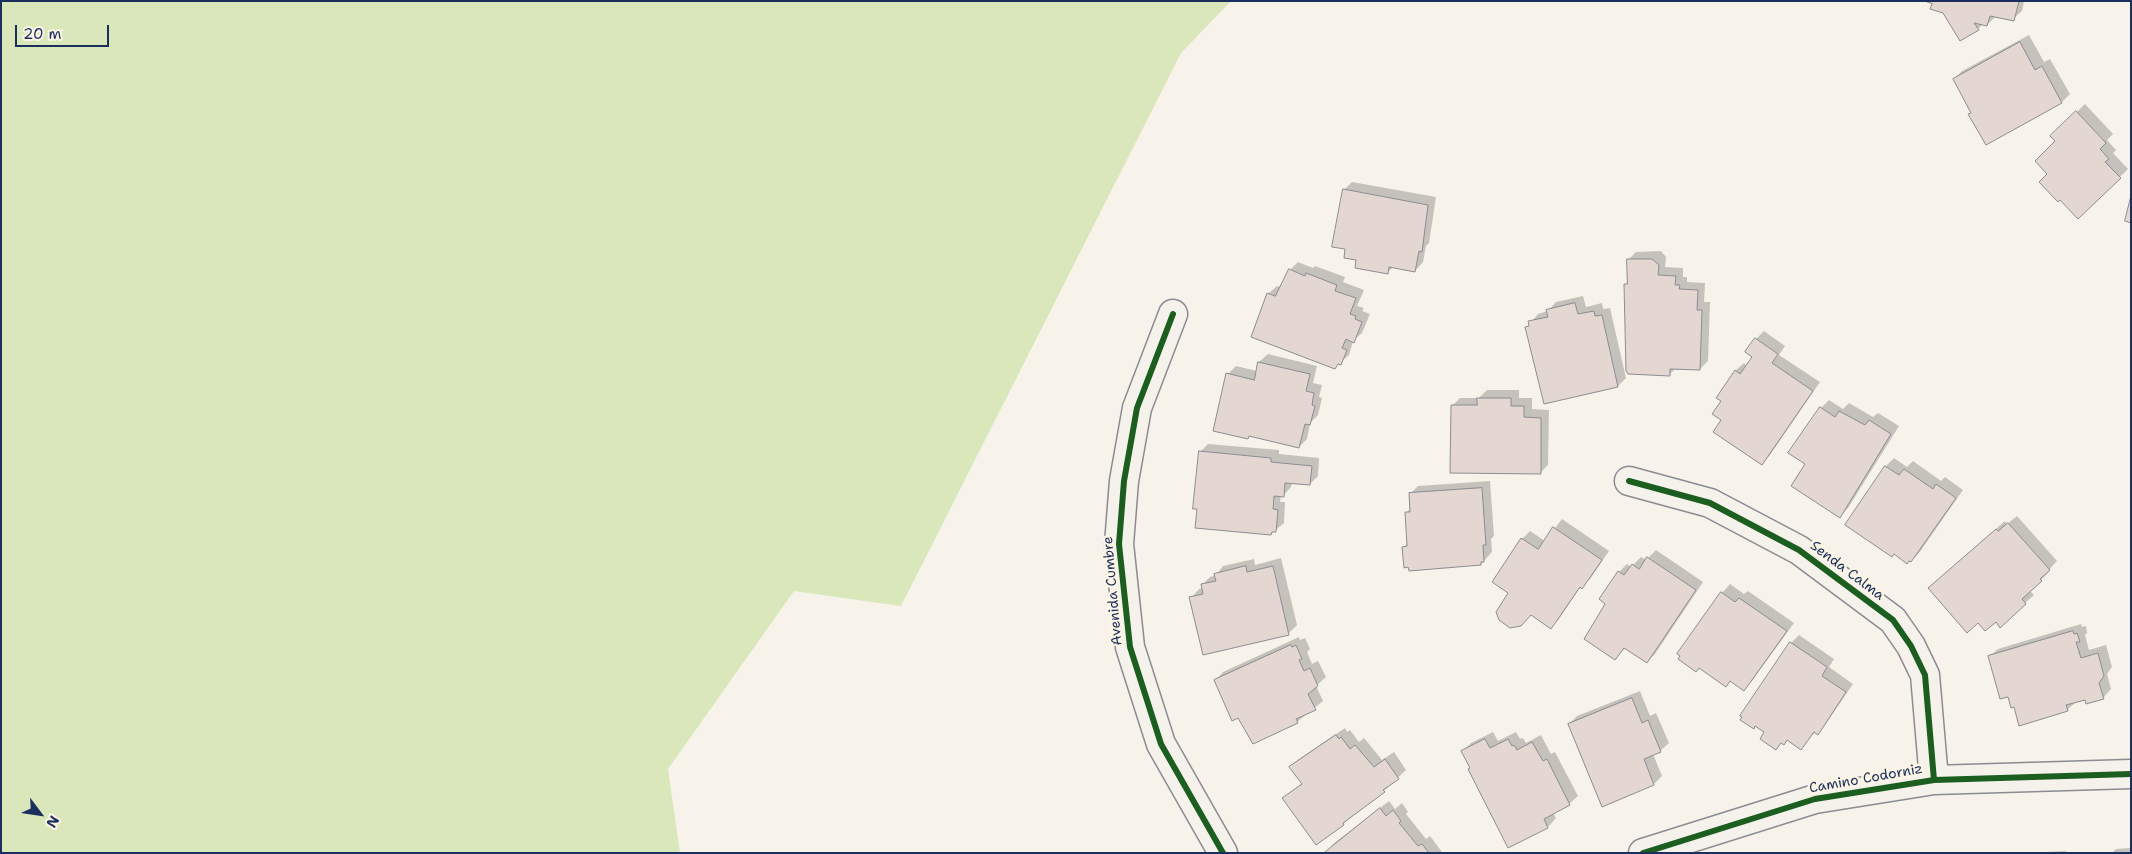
<!DOCTYPE html>
<style>
body{margin:0}
#map{position:relative;width:2132px;height:854px;overflow:hidden;background:#f7f3ea;font-family:"Shantell Sans",sans-serif}
canvas{display:block}
.frame{position:absolute;inset:0;border:2px solid #1b2f5e;pointer-events:none}
.north{position:absolute;left:15px;top:789px;width:50px;height:50px;-webkit-text-stroke:4px #fcf5e5;paint-order:stroke;rotate:121deg;font-size:14px;font-weight:700;line-height:20px;text-align:center;color:#1b2f5e}
.north::after{content:'';display:block;margin:auto;width:18px;height:22px;background:#1b2f5e;clip-path:polygon(50% 0,100% 100%,50% 72%,0 100%)}
.scale{position:absolute;left:15px;top:25px;width:94px;height:22px;box-sizing:border-box;border:2px solid #1b2f5e;border-top:0;padding-left:6px;font-size:15px;line-height:18px;white-space:nowrap;color:#1b2f5e;-webkit-text-stroke:4px #fcf5e5;paint-order:stroke}
</style>
<div id="map">
<canvas width="2132" height="854"></canvas>
<div class="frame"></div>
<div class="north">N</div>
<div class="scale">20 m</div>
</div>
<script>
const context = document.querySelector('canvas').getContext('2d');
context.lineJoin = 'round';
function fill(path, color) { context.fillStyle = color; context.fill(path, 'evenodd'); }
function strokePath(path, color, width, dash) { context.strokeStyle = color; context.lineWidth = width; context.lineCap = dash ? 'butt' : 'round'; context.setLineDash(dash || []); context.stroke(path); }
function drawText(font, color, halo, rows, align = 'center') {
  context.font = font + ' "Shantell Sans",sans-serif'; context.lineWidth = 5; context.setLineDash([]); context.textBaseline = 'middle'; context.strokeStyle = halo; context.fillStyle = color; for (const [text, x, y, turn = 0] of rows) {
    context.save(); context.translate(x, y); context.rotate((+turn || 0) * Math.PI / 180); context.textAlign = isNaN(turn) ? turn : align; if (halo) context.strokeText(text, 0, 0); context.fillText(text, 0, 0); context.restore();
  }
}
const green = new Path2D(`
 M1 1H1231L1181 53 901 606 794 591 668 769 680 853H1Z`);
const shadow = new Path2D(`
 M1929 1H2024L2022 11 2013 19 1995 17 1987 25 1983 24 1978 29 1944 12 1934 3Z
 M2029 35 2044 62 2050 59 2070 94 2062 102 1972 112 1954 79 1962 71Z
 M2085 104 2113 134 2107 140 2116 150 2113 153 2128 169 2078 217 2049 174 2060 128Z
 M1352 182 1436 197 1429 243 1426 246 1423 262 1415 271 1393 267 1388 272 1358 259 1346 248 1344 190Z
 M1661 251 1666 257 1665 267 1683 268V277H1687V282L1705 283 1704 302H1710L1708 361 1700 369 1676 368 1670 374 1626 285 1628 282V260L1636 252Z
 M1298 262 1313 268 1315 266 1345 277 1343 282 1364 290 1357 306 1364 308 1362 311 1370 314 1362 333 1353 341 1349 355 1335 367 1268 294 1277 286 1281 287 1290 270Z
 M1583 296 1586 307 1602 303 1603 309 1610 308 1626 378 1618 386 1545 403 1527 327 1538 314 1548 311 1556 302Z
 M1764 331 1785 346 1779 355 1820 382 1770 455 1762 463 1723 420 1722 401 1735 371 1744 363 1747 366 1754 356 1756 339Z
 M1268 354 1317 366 1313 383 1322 385 1319 397 1322 398 1318 415 1310 423 1307 439 1299 447 1250 435 1248 437 1228 374 1236 366 1257 371 1259 362Z
 M1487 390H1519V398H1532V409L1549 410 1548 465 1540 473 1452 406 1460 398H1479Z
 M1829 400 1843 409 1849 403 1873 417 1878 413 1899 426 1848 508 1840 516 1807 464 1821 408Z
 M1208 444 1279 450V454L1319 458 1318 476 1310 484 1292 482 1291 487 1283 496 1281 495 1280 502H1285L1284 523 1271 534 1200 452Z
 M1894 458 1907 467 1913 461 1941 481 1945 477 1963 490 1919 553 1911 561 1894 553 1847 524 1886 466Z
 M1490 481 1494 536 1491 539 1492 552 1481 564 1404 547 1408 543 1406 513 1411 508 1410 494 1418 486Z
 M2017 516 2057 561 2048 571 2049 572 2030 591 2034 595 2000 626 1996 620 1938 580 2005 521 2007 524Z
 M1562 519 1609 551 1590 579 1581 586 1559 619 1550 627 1509 592 1522 539 1530 531 1545 541Z
 M1656 550 1703 582 1655 654 1647 662 1626 647 1615 659 1607 604 1619 572 1627 564 1631 567 1641 557 1646 560Z
 M1281 558 1297 625 1289 633 1204 653 1191 598 1199 589 1203 588 1202 585 1210 577 1216 575 1223 566 1254 559 1255 565Z
 M1730 584 1744 594 1748 591 1794 623 1752 681 1744 689 1731 680 1679 654 1722 593Z
 M2081 624 2082 627 2086 626 2087 633 2085 635 2089 650 2106 645 2112 667 2107 674 2111 689 2103 698 2076 702 2067 710 2015 706 1989 657 1998 649Z
 M1799 635 1834 659 1829 667 1853 684 1825 725 1817 733 1815 732 1801 749 1788 739 1766 732 1756 725 1753 728 1742 716 1791 643Z
 M1299 637 1300 640 1305 638 1310 649 1307 652 1312 664 1318 661 1326 677 1316 686 1323 701 1297 722 1215 681 1223 672Z
 M1640 691 1650 716 1656 713 1669 743 1660 751 1653 754 1662 776 1654 784 1602 805 1569 724 1577 716Z
 M1345 728 1347 732 1350 730 1359 742 1364 738 1382 760 1394 752 1406 770 1384 791 1343 824 1284 798 1302 783 1290 767 1299 759Z
 M1493 732 1498 741 1516 732 1520 739 1523 738 1526 743 1541 735 1551 754 1555 752 1578 796 1569 804 1553 813 1556 818 1548 827 1509 846 1463 751 1471 743Z
 M1389 801 1395 809 1402 803 1408 812 1406 814 1426 839 1430 836 1442 852 1326 853 1333 844Z
 M2131 848V853H2112L2116 849Z
 M2066 851V853H2023Z`);
const building = new Path2D(`
 M1925 1H2019L2014 21 1990 16 1987 26 1974 23 1979 30 1960 41 1943 13 1930 9 1932 4Z
 M2020 42 2035 70 2042 66 2062 103 1986 145 1968 114 1971 113 1953 79Z
 M2076 111 2106 143 2100 149 2109 159 2105 162 2121 178 2078 219 2060 200 2058 202 2039 182 2047 174 2035 161 2055 141 2050 136Z
 M1343 189 1428 205 1422 252 1419 251 1415 272 1389 267 1388 274 1355 268 1356 260 1344 258 1345 249 1332 247Z
 M2131 196V223L2125 221Z
 M1627 259H1652L1659 265 1658 275 1676 276 1675 285H1680L1679 289 1698 290 1697 310H1702L1700 370 1670 369V376L1628 374 1626 371 1624 284H1627Z
 M1289 269 1305 276 1306 273 1337 285 1335 291 1356 298 1350 314 1356 316 1355 319 1362 322 1354 343 1346 339 1342 348 1347 350 1341 365 1338 364 1335 369 1251 337 1267 293 1275 296Z
 M1575 303 1578 314 1594 311 1595 316 1602 315 1618 387 1544 404 1525 327 1529 326 1528 321 1548 317 1546 310Z
 M1755 338 1778 354 1772 363 1813 391 1762 465 1713 432 1721 420 1712 414 1721 401 1716 398 1735 370 1740 374 1752 357 1745 352Z
 M1258 362 1310 374 1306 391 1314 393 1312 405 1315 406 1310 425 1305 424 1299 448 1249 436 1248 439 1213 431 1226 373 1254 380Z
 M1477 398H1511V406H1524V417L1541 418V474L1450 473 1451 405H1477Z
 M1820 407 1835 417 1839 411 1865 425 1869 420 1891 434 1840 518 1791 486 1805 464 1788 453Z
 M1199 451 1271 458V462L1312 466 1310 485 1285 483 1284 497 1274 496 1273 509 1278 510 1276 532H1272L1271 535 1195 528 1197 509H1193Z
 M1885 466 1899 475 1904 469 1933 489 1936 484 1956 498 1911 562 1909 561 1907 564 1894 554 1892 557 1845 525Z
 M1482 488 1486 545H1483L1484 562H1481V565L1409 571 1408 567 1404 568 1402 547 1407 546 1405 512H1410L1409 493Z
 M2008 523 2050 570 2040 579 2042 581 2022 599 2026 604 2000 628 1996 622 1985 631 1978 623 1967 633 1928 588 1996 529 1998 531Z
 M1553 527 1602 560 1582 589 1580 587 1551 629 1531 615 1521 626 1510 628 1499 620 1496 612 1508 593 1492 582 1521 538 1538 549Z
 M1647 557 1696 590 1647 663 1624 648 1615 660 1584 639 1605 604 1599 599 1618 571 1624 575 1632 564 1639 569Z
 M1246 566 1247 572 1273 566 1289 635 1203 655 1189 597 1203 594 1201 584 1216 581 1214 574Z
 M1721 592 1735 602 1739 598 1787 631 1744 691 1730 681 1726 687 1699 668 1696 672 1678 659 1680 656 1677 654Z
 M2073 631 2074 634 2077 633 2080 642H2076L2081 658 2098 653 2104 676 2099 683 2104 699 2086 704 2085 700 2066 705 2068 711 2019 726 2014 707 2011 708 2008 697 2000 699 1988 656Z
 M1790 642 1827 667 1822 676 1846 692 1818 735 1814 732 1801 750 1787 740 1784 745 1781 743 1776 750 1760 739 1764 732 1755 726 1754 729 1740 720 1742 717 1740 716Z
 M1291 645 1292 647 1296 645 1302 659 1299 660 1304 671 1310 668 1318 686 1308 694 1316 710 1296 719 1298 723 1253 744 1238 718 1232 721 1214 680Z
 M1632 698 1642 723 1648 720 1661 752 1644 759 1654 785 1602 807 1568 724Z
 M1336 735 1339 739 1341 737 1350 749 1355 745 1374 767 1385 759 1399 779 1383 790 1385 792 1343 823 1344 825 1316 845 1282 798 1302 784 1289 767Z
 M1485 739 1490 748 1508 739 1512 746 1514 745 1517 750 1532 742 1543 761 1547 759 1570 805 1544 819 1548 828 1508 848 1468 769 1470 768 1461 751Z
 M1380 808 1386 816 1393 810 1401 821 1399 823 1418 846 1422 844 1429 853H1324Z`);
const street = new Path2D(`
 M1173 314 1137 408 1124 481 1119 544 1130 647 1161 744 1223 853
 M1629 481 1710 503 1799 550 1893 620 1911 646 1925 675 1934 780
 M1643 853 1815 799 1934 780 2131 774`);
const cycleway = new Path2D(`
 M1173 314 1137 408 1124 481 1119 544 1130 647 1161 744 1223 853
 M1629 481 1710 503 1799 550 1893 620 1911 646 1925 675 1934 780
 M1643 853 1815 799 1934 780 2131 774`);
const streetNames = [
 ["Senda Calma",1847,571,37],
 ["Avenida Cumbre",1113,591,-95],
 ["Camino Codorniz",1866,779,-10]
];
fill(green, '#d9e7bb');
fill(shadow, '#0003');
fill(building, '#e4d7d2');
strokePath(building, '#8a8c91', 1);
strokePath(street, '#8a8c91', 31);
strokePath(street, '#f5f2ec', 28);
strokePath(cycleway, '#1b5e20', 6);
drawText('14px', '#1b2f5e', '#fcf5e5', streetNames);
</script>
